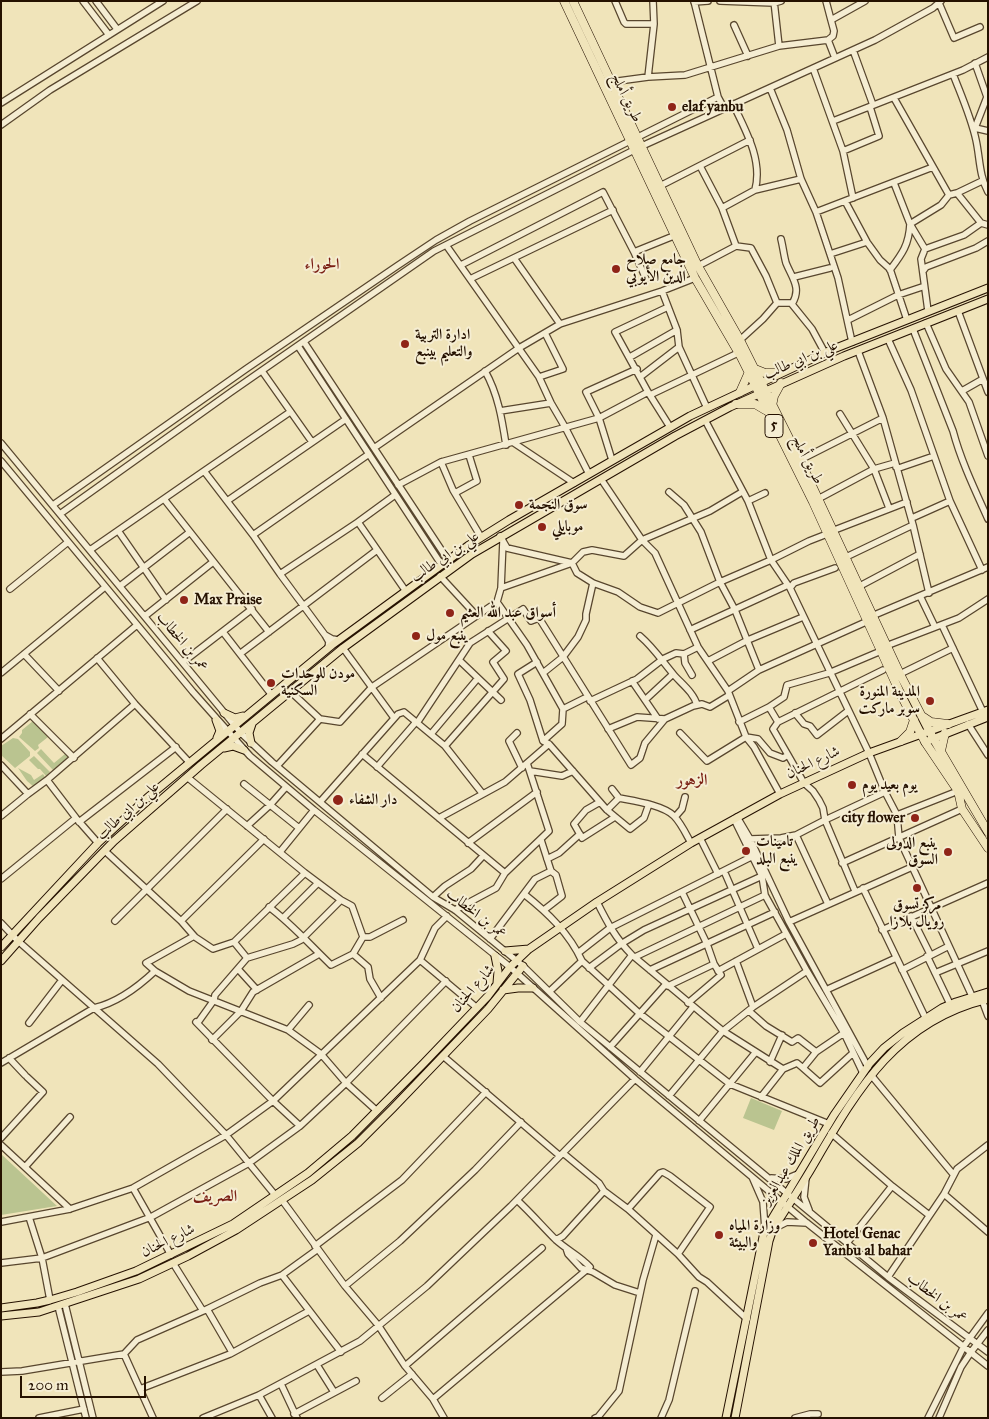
<!DOCTYPE html>
<meta charset="utf-8">
<style>
body{margin:0}
#map{position:relative;width:989px;height:1419px;overflow:hidden;background:#f0e4ba;font-family:"IM FELL Great Primer",serif}
canvas{display:block}
.frame{position:absolute;inset:0;border:2px solid #251100;pointer-events:none}
.scale{position:absolute;left:20px;top:1376px;width:126px;height:22px;box-sizing:border-box;border:2px solid #251100;border-top:0;padding-left:6px;font-size:15px;line-height:18px;white-space:nowrap;color:#251100;-webkit-text-stroke:4px #f5edd2;paint-order:stroke}
</style>
<div id="map">
<canvas width="989" height="1419"></canvas>
<div class="frame"></div>
<div class="scale">200 m</div>
</div>
<script>
const context = document.querySelector('canvas').getContext('2d');
context.lineJoin = 'round';
function fill(path, color) { context.fillStyle = color; context.fill(path, 'evenodd'); }
function strokePath(path, color, width, dash) { context.strokeStyle = color; context.lineWidth = width; context.lineCap = dash ? 'butt' : 'round'; context.setLineDash(dash || []); context.stroke(path); }
function drawText(font, color, halo, rows, align = 'center') {
  context.font = font + ' "IM FELL Great Primer",Amiri,serif'; context.lineWidth = 4; context.setLineDash([]); context.textBaseline = 'middle'; context.strokeStyle = halo; context.fillStyle = color; for (const [text, x, y, turn = 0] of rows) {
    context.save(); context.translate(x, y); context.rotate((+turn || 0) * Math.PI / 180); context.textAlign = isNaN(turn) ? turn : align; if (halo) context.strokeText(text, 0, 0); context.fillText(text, 0, 0); context.restore();
  }
}
const green = new Path2D(`
 M33 721 48 737 38 745 39 748 35 751 19 737 22 733V730Z
 M13 738 18 739 30 752V756L15 768 1 755V746Z
 M41 749 54 763 65 754 69 757 53 770 37 753Z
 M34 756 50 772 46 776 40 769H38L29 760Z
 M18 768 31 775 34 780 43 774 45 777 34 787 27 781Z
 M751 1098 782 1111 774 1130 743 1118Z
 M1 1154 57 1206 1 1215Z`);
const minor = new Path2D(`
 M83 1 109 35
 M96 1 117 29
 M615 1 624 22 626 24H654
 M694 1 718 97 724 108
 M720 1 774 3 781 1
 M774 1 779 46
 M826 1 831 20
 M694 2 708 1
 M939 3 954 38 980 27
 M734 25 748 56
 M828 40 833 36 834 31 831 20 865 1
 M853 50 873 105
 M975 63 987 97 975 128
 M813 68 843 151 853 198
 M953 74C961 95 971 117 976 140 980 158 979 175 988 192
 M648 77 654 24 653 1
 M611 82 648 77 685 75 779 46 828 40 835 58
 M770 88 787 130 801 179 816 212 838 278 852 342
 M894 98 949 195 957 193 981 223 988 225
 M1 103 163 1
 M833 121 963 70 988 57
 M1 125 50 90 197 1
 M973 126 975 128 988 131
 M843 151 879 136 870 107
 M700 166 722 208 736 246
 M894 183 910 224 925 249 921 259 928 311
 M660 186 750 140
 M755 190 801 179
 M957 193 982 181
 M845 201 867 242 880 260 890 269 907 320
 M722 208 755 190C763 161 746 131 733 104
 M816 212 933 167
 M781 239C783 247 784 256 786 263 792 278 802 288 792 304
 M446 245 539 377 551 403 565 427 589 474
 M925 249 964 235 981 223
 M634 252 676 235
 M830 254 867 242
 M514 258 560 324
 M461 265 603 192 634 252 646 279
 M698 266 736 246 751 248 766 276 777 303H791L812 329 825 353
 M890 270C902 254 909 245 910 224L941 205 949 195
 M923 271 926 267 976 248 988 241
 M794 277 830 268
 M470 279 613 210
 M662 291 677 330 679 347 707 408
 M668 307 615 332 648 392 670 427
 M958 311 988 392
 M848 320 898 295 922 287
 M926 323 946 369 969 402 988 456
 M913 329 953 431C961 461 975 490 988 519
 M888 339 911 390 950 501 982 570
 M740 340 763 319 777 303
 M304 342 448 560
 M298 346 441 564
 M858 351 883 418 913 525 929 593
 M630 357 677 330
 M262 371 312 442
 M485 371C498 394 502 419 506 445
 M539 377 563 369 545 333
 M640 377 679 347
 M962 391 983 379
 M650 395 738 353
 M500 411 551 403
 M840 414 874 469 889 508
 M705 420 748 501 771 560 790 588 869 753 885 792 897 815 899 838 972 996
 M1 443 241 733 272 762 433 897 455 910 523 966 580 1022 847 1243 888 1277 988 1352
 M514 443 574 483
 M374 448 519 348 560 324 662 291 695 278
 M612 460 599 418 586 392 637 369
 M800 460 883 418
 M1 461 193 692 250 756 314 810 510 967 635 1079 807 1223 988 1366
 M441 462 453 490 481 537
 M896 467 899 468 934 456
 M204 471 290 412
 M601 479 642 540 655 553 698 647 728 691 746 737 754 747 780 794
 M398 485 441 462 599 418 648 392
 M669 492 684 505 701 532 720 582 735 610 759 670
 M455 493 477 481 469 455
 M395 495 358 522 405 590
 M164 499 269 632
 M818 499 874 469 895 463
 M227 501 346 419
 M748 501 765 493
 M53 505 246 369 397 266 436 240 470 221 718 97
 M60 514 231 392 434 251 642 146 875 40 933 8 941 1
 M912 518 950 501
 M832 531 907 502
 M119 532 166 600
 M500 536 507 548 572 563 583 552 592 550 624 556 642 540 710 511 742 492
 M90 550 204 471 253 535
 M844 558 913 525
 M280 574 358 522
 M440 576 476 615
 M120 586 190 532
 M858 587 920 554
 M501 588 503 541
 M790 588 794 583 835 568
 M10 589 68 542
 M920 596 935 627
 M497 602 527 645 563 709 562 724 543 741
 M145 616 213 562
 M872 616 988 567
 M942 625 983 712
 M690 630 788 585
 M223 632 271 694
 M325 635 280 574 253 535 369 454
 M640 636C654 648 662 661 674 675 682 684 694 693 697 705
 M886 646 959 618 988 599
 M328 648 329 642 325 635 332 639 339 640
 M343 648 394 718
 M241 653 377 550
 M24 654 59 691
 M684 654 685 663 692 675
 M97 658 135 704 189 762
 M459 660 501 700
 M708 661 748 640 803 617
 M183 662 252 609
 M537 662 518 674 530 700 543 741 549 744 607 810 630 829 644 818 649 804
 M1 673 105 587
 M543 673 563 657 578 637 586 620V614L593 583
 M900 674 953 648
 M632 681 658 719
 M728 691 759 670 868 621
 M291 692 320 719 340 722 372 687 497 602 501 588 572 563 577 573 593 583 618 592 640 607 658 613 720 582 771 560 809 541 827 534
 M645 700 673 674
 M590 701 637 679 663 659 676 653 684 654 698 647
 M563 709 587 697
 M795 713 804 724 810 726 817 735 848 711
 M30 714 74 758
 M739 722 769 707
 M778 722 883 670
 M417 723 470 643 523 609 531 621 539 618 631 765 640 758 645 743 665 719 693 706 702 704 710 707 728 696
 M968 724 988 755
 M608 729 637 717 665 719
 M517 733 509 741 522 768
 M680 733 707 761 746 737 758 739 770 753 783 758 788 755 804 783 813 791 819 800 823 808 825 820 796 835 828 904
 M431 734 478 678
 M1 739 137 625
 M445 746 504 679 493 662 506 651 488 631
 M362 754 505 873
 M788 755 773 729 778 722 769 707 784 697 787 685 829 673 881 651
 M1 765 28 794
 M277 766 320 719
 M377 767 416 722
 M530 771 562 776 573 771
 M187 777 305 873 341 900 352 906 363 937 353 954 331 965C311 946 291 923 269 907
 M47 780 76 818 98 843
 M244 784 299 828
 M612 789 619 798C634 801 663 805 674 816 681 823 686 834 691 843
 M320 802 398 714 404 712 445 746 482 793
 M600 802 586 810 574 824 582 838 615 817
 M607 810 619 798
 M897 815 958 791
 M1 816 28 794 47 780 135 704
 M675 817 682 809 685 797
 M737 817 750 839 789 922 868 1067
 M439 818 505 782 549 744
 M734 819 762 876 765 895 807 971 844 1033 863 1073
 M79 822 176 747
 M247 826 270 805 286 787
 M700 838 718 874
 M750 839 781 838 796 835
 M541 840 551 871 556 875 562 896 544 910
 M468 843 537 792
 M105 851 181 921 195 937 213 949 234 942 305 873
 M280 852 314 810
 M547 859 559 853 580 834
 M842 863 962 809
 M724 871 758 949
 M1 879 76 818
 M863 888 925 1017
 M855 891 825 820 885 792
 M682 892 707 944 714 964 721 975 688 1003
 M524 894C548 913 569 933 582 961L639 1013 730 1084 829 1124
 M433 897 445 886 471 869 483 856
 M597 902C607 922 616 939 632 955L723 1031 783 1069
 M455 910 496 888 505 873 549 831 527 763
 M911 916 930 954
 M283 918 318 883
 M115 921 227 809
 M181 921 264 839
 M789 922 912 867
 M1 923 18 941 158 1064 226 1135 275 1195
 M882 930 988 883
 M194 936 146 963 155 971 189 991 288 1030 321 1054 346 1083 377 1111
 M363 937H370L403 920
 M490 939 535 879 551 871
 M234 942 247 958
 M578 953 610 928 753 856
 M353 954 368 967 370 979 381 998
 M927 956 950 1004
 M635 957 765 895
 M420 960 476 1007
 M736 961 753 1007
 M589 968 621 944 644 930 762 876
 M238 969 257 990
 M650 970 775 912
 M902 970 949 946
 M718 971 786 934
 M935 973 988 951
 M668 986 714 964
 M826 990 896 958
 M550 991 582 961
 M982 1000 988 1016
 M749 1011 766 1026 792 1042 798 1038 816 1052
 M199 1021 214 1000 215 995 247 958 293 944 301 940 341 900
 M196 1022 273 1101 300 1126
 M580 1022 632 955
 M29 1023 62 980
 M288 1030 309 1005
 M844 1033 816 1052 803 1068 820 1083 853 1053
 M212 1040 241 1011 253 992 319 954
 M610 1047 666 984
 M443 1056 560 1156
 M9 1058 25 1075
 M770 1062 782 1035
 M1 1063 94 1008C116 1003 138 987 155 971
 M640 1072 693 1007
 M871 1075 953 1174
 M669 1096 723 1031 753 1007 807 971
 M761 1097 783 1069 797 1063 803 1068
 M699 1121 755 1053
 M831 1133 892 1186 929 1215
 M1 1138 43 1092 27 1077
 M1 1145 70 1209
 M563 1153 599 1183 604 1191 628 1209 678 1254 699 1277 707 1282 747 1319
 M25 1167 70 1117
 M771 1178 786 1179 798 1174
 M806 1178 804 1197 809 1210
 M753 1179 763 1202 765 1229
 M133 1188 171 1255
 M944 1194 988 1232
 M282 1200 345 1286 378 1325 405 1366 433 1399 444 1418
 M628 1209 660 1173 663 1172 670 1176 710 1207 678 1254
 M29 1217 42 1258 50 1300
 M1 1222 70 1209 133 1188 226 1135 273 1101 420 960 435 928 447 916
 M773 1229 787 1222 807 1223
 M556 1240 563 1236 604 1191
 M847 1243 892 1186
 M315 1246 402 1180 486 1092
 M566 1248 568 1254 581 1268 593 1272 615 1285 640 1293
 M1 1263 42 1258 151 1217 249 1163 300 1126 346 1083 446 981
 M173 1263 203 1311
 M282 1275 341 1352
 M888 1277 944 1194 957 1169 988 1145
 M345 1286 400 1241 475 1170 521 1122
 M65 1304 93 1418
 M58 1306 86 1418
 M207 1309 232 1352
 M124 1354 153 1418
 M317 1365 334 1392
 M405 1366 542 1248
 M1 1372 22 1371 124 1354 137 1340 203 1311 260 1283 282 1275 318 1249
 M281 1384 297 1418
 M140 1389 230 1354 309 1311
 M259 1395 272 1418
 M382 1398 412 1374
 M433 1399 590 1267C580 1256 567 1250 556 1240 543 1227 531 1213 517 1200
 M294 1414 356 1381
 M39 1418 84 1409
 M203 1418 259 1395 360 1341 427 1286 511 1206 635 1079
 M595 1418 598 1417 619 1391 643 1280 656 1235
 M661 1418 669 1400 695 1291
 M795 1418 810 1414H818
 M928 1418 964 1346 988 1313
 M939 1418 961 1367 971 1352 988 1330`);
const major = new Path2D(`
 M224 713 235 718 243 716
 M216 720 220 731 217 738
 M925 742 988 717
 M251 743 249 733 252 724
 M224 748 233 746 244 750
 M1 947 98 843 147 798 332 645 469 545 509 520 690 416 831 350 988 288
 M505 951 529 949
 M495 956 498 971 497 983
 M1 961 39 918 114 841 201 765 343 648 472 554 675 436 730 407 844 356 988 299
 M503 990 518 988H533
 M1 1308 37 1303 50 1300 77 1292 136 1271 233 1224 308 1173 352 1136 424 1063 488 996 510 967 529 949 597 902 691 843 780 794 869 753 988 710
 M1 1316 39 1312 139 1279 188 1256 236 1230 312 1180 358 1143 393 1108 488 1009 523 966
 M726 1418 764 1232 834 1115 870 1063 884 1048 903 1033 942 1008 956 1002 988 992
 M735 1418 769 1241 773 1229C785 1211 797 1192 808 1174 854 1096 892 1022 988 999`);
const highway = new Path2D(`
 M564 1 695 278 741 357 813 502 901 695 925 742 958 791 962 809 988 848
 M573 1 698 266 740 340 800 460 900 674 933 738 988 832
 M755 369 765 373H779
 M740 392 748 374
 M736 404H755L765 410
 M772 406 774 396 781 383
 M922 716 931 722 948 724
 M901 741 910 732 914 720
 M941 751 945 733`);
const markers = [
 [672,107,5,"#8f2418"],
 [616,269,5,"#8f2418"],
 [405,344,5,"#8f2418"],
 [519,505,5,"#8f2418"],
 [542,527,5,"#8f2418"],
 [184,600,5,"#8f2418"],
 [450,613,5,"#8f2418"],
 [416,636,5,"#8f2418"],
 [271,683,5,"#8f2418"],
 [930,701,5,"#8f2418"],
 [852,785,5,"#8f2418"],
 [338,800,6,"#8f2418"],
 [915,818,5,"#8f2418"],
 [746,851,5,"#8f2418"],
 [948,852,5,"#8f2418"],
 [917,888,5,"#8f2418"],
 [719,1235,5,"#8f2418"],
 [813,1243,5,"#8f2418"]
];
const shields = [
 [774,426,18]
];
const shieldNames = [
 ["5",774,426]
];
const streetNames = [
 ["طريق أملج",626,98,64],
 ["علي بن ابي طالب",801,360,-23],
 ["طريق أملج",807,460,63],
 ["علي بن ابي طالب",445,557,-34],
 ["عمر بن الخطاب",182,642,50],
 ["شارع الحنان",813,763,-25],
 ["علي بن ابي طالب",128,811,-42],
 ["عمر بن الخطاب",476,914,37],
 ["شارع الحنان",473,989,-49],
 ["طريق الملك عبدالعزيز",791,1161,-59],
 ["شارع الحنان",168,1241,-26],
 ["عمر بن الخطاب",937,1298,37]
];
const poiNames = [
 ["elaf yanbu",682,107],
 ["جامع صلاح",626,260],
 ["الدين الأيوبي",626,277],
 ["ادارة التربية",415,335],
 ["والتعليم بينبع",415,352],
 ["سوق النجمة",529,505],
 ["موبايلي",552,527],
 ["Max Praise",194,600],
 ["أسواق عبد الله العثيم",460,613],
 ["ينبع مول",426,636],
 ["مودن للوحدات",281,674],
 ["السكنية",281,691],
 ["المدينة المنورة",920,692,"right"],
 ["سوبر ماركت",920,709,"right"],
 ["يوم بعيد يوم",862,785],
 ["دار الشفاء",349,800],
 ["city flower",905,818,"right"],
 ["تامينات",756,842],
 ["ينبع البلد",756,859],
 ["ينبع الدولى",938,843,"right"],
 ["السوق",938,860,"right"],
 ["مركز تسوق",917,905,"center"],
 ["رويال بلازا",917,922,"center"],
 ["وزارة المياه",729,1226],
 ["والبيئة",729,1243],
 ["Hotel Genac",823,1234],
 ["Yanbu al bahar",823,1251]
];
const neighbourhoodNames = [
 ["الحوراء",322,265],
 ["الزهور",692,781],
 ["الصريف",215,1197]
];
fill(green, '#bac490');
strokePath(minor, '#58462e', 8);
strokePath(major, '#251100', 9);
strokePath(highway, '#251100', 9);
strokePath(minor, '#f5edd2', 5.5);
strokePath(major, '#f0e4ba', 7);
strokePath(highway, '#f0e4ba', 8);
for (const [x, y, r, color] of markers) { const dot = new Path2D(); dot.arc(x, y, r, 0, 2 * Math.PI); context.fillStyle = color; context.fill(dot); strokePath(dot, '#f5edd2', 2); }
for (const [x, y, w] of shields) { const box = new Path2D(); box.roundRect(x - w / 2, y - 11.5, w, 23, 4); context.fillStyle = '#f5edd2'; context.fill(box); strokePath(box, '#251100', 1); }
drawText('bold 14px', '#251100', null, shieldNames);
drawText('15px', '#251100', '#f5edd2', streetNames);
drawText('bold 15px', '#251100', '#f5edd2', poiNames, 'left');
drawText('bold 16px', '#7a1f14', '#f5edd2', neighbourhoodNames);
</script>
